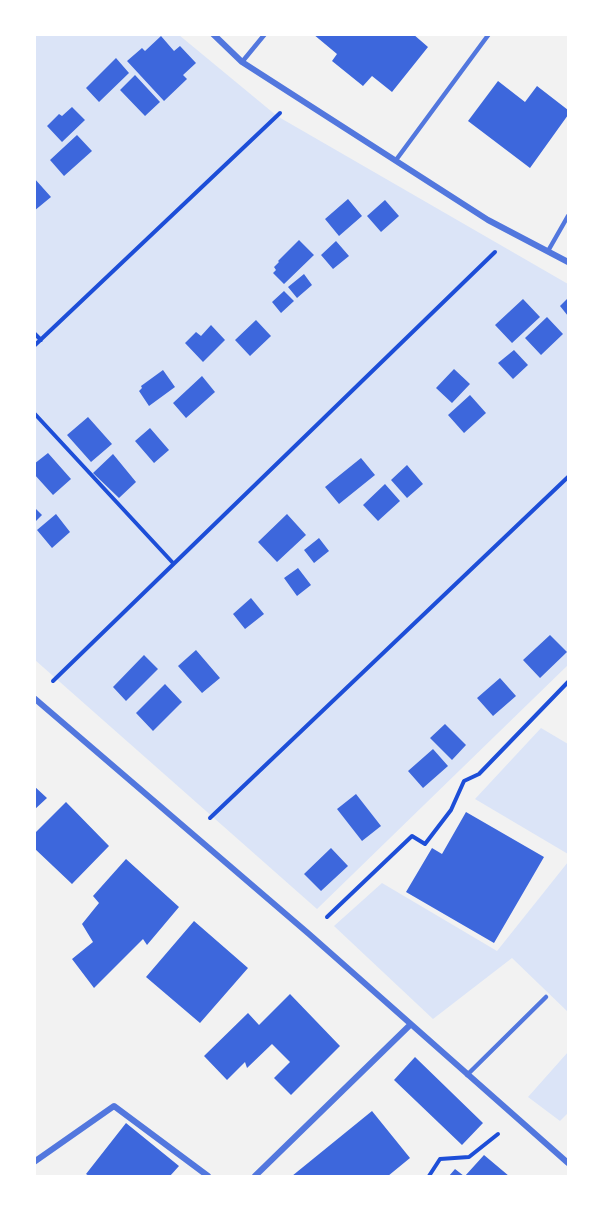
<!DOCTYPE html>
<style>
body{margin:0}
#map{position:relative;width:603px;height:1211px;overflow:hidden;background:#f2f2f2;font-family:Raleway,sans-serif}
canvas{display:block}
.frame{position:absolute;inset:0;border:36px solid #fff;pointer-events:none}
</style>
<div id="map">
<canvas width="603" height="1211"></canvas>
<div class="frame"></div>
</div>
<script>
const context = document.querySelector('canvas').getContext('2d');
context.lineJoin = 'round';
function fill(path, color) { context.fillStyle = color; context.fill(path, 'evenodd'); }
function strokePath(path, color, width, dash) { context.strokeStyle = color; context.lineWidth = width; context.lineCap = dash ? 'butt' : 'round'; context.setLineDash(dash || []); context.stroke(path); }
const green = new Path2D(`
 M35 35H179L277 116 568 284V665L317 909 35 660Z
 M541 728 568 744V854L475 799Z
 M568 862V1012L512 958 433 1019 334 926 382 883 497 951Z
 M568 1052V1113L560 1121 528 1097Z`);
const building = new Path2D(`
 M313 34H413L428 47 392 92 372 76 363 86 332 61 337 54Z
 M161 36 174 51 180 46 196 63 183 75 187 79 164 101 127 61 142 48 145 51Z
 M116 58 129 73 99 102 86 88Z
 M135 75 160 102 145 116 120 90Z
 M498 81 525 102 537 86 568 110V115L530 168 468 121Z
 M72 107 85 120 62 142 47 126 59 114 62 116Z
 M77 135 92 151 64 176 50 160Z
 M34 178 51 197 34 211Z
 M348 199 362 216 339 236 325 219Z
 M385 200 399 216 381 232 367 216Z
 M299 240 314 255 284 284 273 273 276 270 274 267 279 262 278 261Z
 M336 241 349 256 333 269 321 255Z
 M304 274 312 285 297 298 288 287Z
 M284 291 294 301 281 313 272 302Z
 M568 298V316L560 306Z
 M523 299 540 317 512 343 495 325Z
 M547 317 563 334 541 355 525 338Z
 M256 320 271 336 250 356 235 340Z
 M211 325 225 340 203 362 185 343 196 332 201 336Z
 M514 350 528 365 513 379 498 363Z
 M454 369 470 384 452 403 436 388Z
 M163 370 175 387 149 406 139 391 142 388 141 386Z
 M202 376 215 392 186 418 173 403Z
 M470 395 486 413 464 433 448 415Z
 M88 417 112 444 91 462 67 435Z
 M150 428 169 450 154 463 135 441Z
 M48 453 71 479 53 495 34 474V464Z
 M113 454 136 482 119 498 93 473Z
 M361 458 375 475 339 504 325 487Z
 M407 465 423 484 407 498 391 480Z
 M385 484 400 501 378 521 363 505Z
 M34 507 42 515 34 523Z
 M56 514 70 532 52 548 37 530Z
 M287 514 306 535 277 562 258 542Z
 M319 538 329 551 314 563 304 550Z
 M298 568 311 585 297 596 284 578Z
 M251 598 264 614 245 629 233 614Z
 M550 635 567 652 540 678 523 660Z
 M196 650 220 678 202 693 178 666Z
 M144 655 158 669 126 701 113 687Z
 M500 678 516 696 493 716 477 698Z
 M165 684 182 702 153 731 136 713Z
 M445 724 466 745 452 760 430 738Z
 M433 749 448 766 423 788 408 771Z
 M34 786 47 798 34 810Z
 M356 794 381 826 362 841 337 809Z
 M66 802 109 846 72 884 34 848V834Z
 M466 812 544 857 494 943 406 892 432 848 442 854Z
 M331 848 348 866 321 891 304 874Z
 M126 859 179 907 147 945 143 939 94 988 72 959 93 942 82 924 99 903 93 896Z
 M194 921 248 968 200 1023 146 977Z
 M290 994 340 1046 291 1095 274 1078 290 1062 272 1044 247 1068 245 1062 227 1080 204 1056 248 1013 259 1025Z
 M415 1057 483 1123 462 1145 394 1080Z
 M372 1111 410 1158 388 1176H292Z
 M126 1123 179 1166 170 1176H89L86 1174Z
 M484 1155 509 1176H465Z
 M455 1169 464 1176H449Z`);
const path = new Path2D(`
 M34 333 41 340
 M34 346 280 113
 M34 413 173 563
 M53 681 495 252
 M210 818 568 477
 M327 917 412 836 425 844 451 810 464 781 479 774 568 682
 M429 1176 440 1159 469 1157 498 1134`);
const service = new Path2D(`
 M242 62 265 34
 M396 160 489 34
 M548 251 568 216
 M467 1075 546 997`);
const minor = new Path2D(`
 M213 34 242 62 488 220 568 262
 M34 698 309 934 568 1163
 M34 1162 114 1106 208 1176
 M255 1176 410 1025`);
fill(green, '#dbe4f7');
fill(building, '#3d67dc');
strokePath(path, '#1d4ed8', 4);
strokePath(service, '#5277de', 4.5);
strokePath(minor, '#5277de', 6);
</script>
